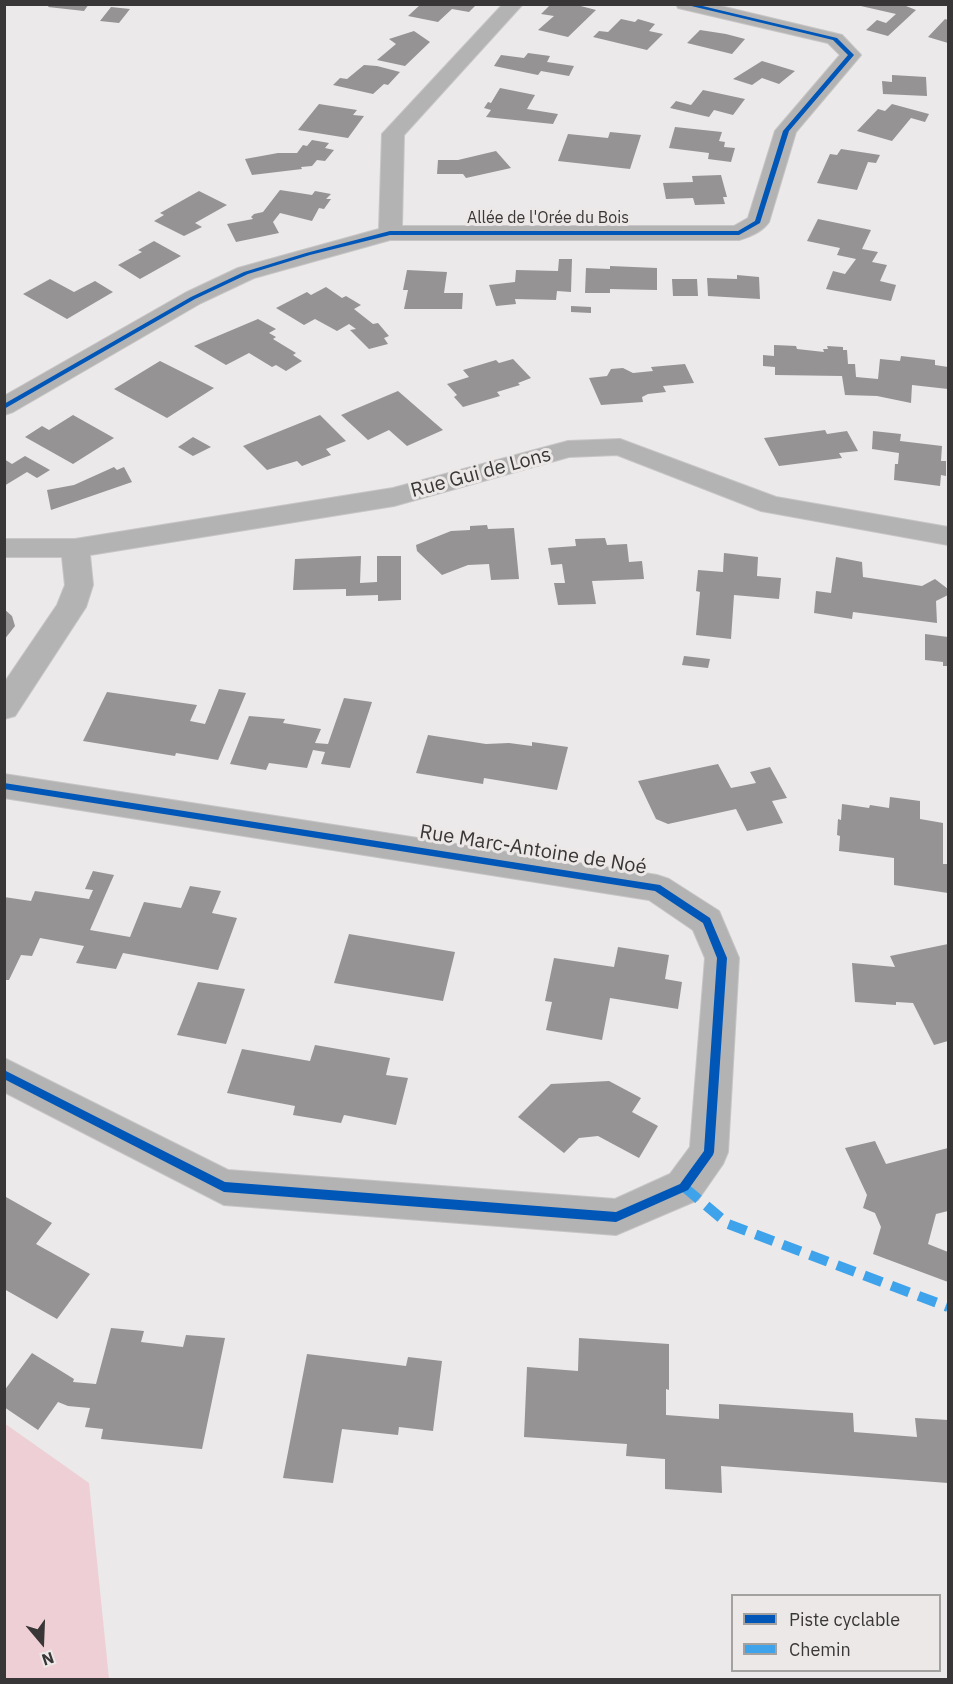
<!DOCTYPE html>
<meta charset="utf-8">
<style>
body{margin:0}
#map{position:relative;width:953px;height:1684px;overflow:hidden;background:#ebe9e9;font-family:"IBM Plex Sans",sans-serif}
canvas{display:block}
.frame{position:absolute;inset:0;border:6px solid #383636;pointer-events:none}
.legend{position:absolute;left:731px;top:1594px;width:210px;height:78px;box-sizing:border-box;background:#ece8e8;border:2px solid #a4a1a1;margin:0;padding:8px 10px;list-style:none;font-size:18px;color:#383636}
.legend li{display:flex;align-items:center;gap:12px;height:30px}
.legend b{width:30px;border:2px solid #a4a1a1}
.north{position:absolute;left:12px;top:1612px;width:60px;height:60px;-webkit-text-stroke:4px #ece8e8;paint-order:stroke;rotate:161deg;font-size:16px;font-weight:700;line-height:24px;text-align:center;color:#383636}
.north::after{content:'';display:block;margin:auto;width:21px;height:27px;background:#383636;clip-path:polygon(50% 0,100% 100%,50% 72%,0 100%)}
</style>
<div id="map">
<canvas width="953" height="1684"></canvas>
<div class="frame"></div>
<ul class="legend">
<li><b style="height:8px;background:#0057b8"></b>Piste cyclable</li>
<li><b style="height:8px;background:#3fa3eb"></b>Chemin</li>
</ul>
<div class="north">N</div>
</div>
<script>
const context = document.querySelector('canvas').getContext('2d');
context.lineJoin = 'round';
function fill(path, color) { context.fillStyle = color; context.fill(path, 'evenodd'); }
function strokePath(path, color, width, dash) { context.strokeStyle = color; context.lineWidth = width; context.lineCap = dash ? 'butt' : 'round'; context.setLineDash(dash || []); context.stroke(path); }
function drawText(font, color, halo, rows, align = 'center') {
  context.font = font + ' "IBM Plex Sans",sans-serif'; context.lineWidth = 6; context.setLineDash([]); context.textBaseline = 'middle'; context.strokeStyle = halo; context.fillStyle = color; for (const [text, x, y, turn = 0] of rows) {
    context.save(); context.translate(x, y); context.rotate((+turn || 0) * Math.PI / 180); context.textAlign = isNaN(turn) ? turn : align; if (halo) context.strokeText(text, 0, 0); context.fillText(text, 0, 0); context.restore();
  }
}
const green = new Path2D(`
 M4 1423 89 1483 109 1679H5Z`);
const building = new Path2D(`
 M50 4H89L84 11 48 7Z
 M421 4H477L469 12 452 9 438 22 408 16Z
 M551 4H573L596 10 568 37 538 30 554 16 541 14Z
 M852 4H908L906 6 916 10 888 36 866 30 877 20 886 23 896 14Z
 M111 7 130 9 119 23 100 21Z
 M621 19 635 22 638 19 655 24 649 31 663 34 647 50 593 37 599 31 608 32Z
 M945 19 948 20V43L928 37Z
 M700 30 726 34 745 39 732 54 687 43Z
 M414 31 430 42 405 66 377 60 396 44 389 39Z
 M528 53 550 56 547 62 574 66 569 76 541 71 538 75 494 66 501 55 524 58Z
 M762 61 772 64 795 71 779 84 762 78 752 85 733 79Z
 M364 65 377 66 400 72 388 85 384 84 373 94 333 85 340 78 347 79Z
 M892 75 926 77 927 96 883 94 882 81 892 82Z
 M500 88 535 95 527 109 558 114 553 124 486 117 491 110 484 108 488 102 491 103Z
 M703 90 745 99 733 115 714 110 709 117 670 108 676 101 691 105Z
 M319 104 357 110 353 115 364 116 348 138 298 130Z
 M892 104 929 114 925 122 911 118 892 141 857 131 878 109 885 111Z
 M675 127 722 132 719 141 725 142 724 147 735 148 731 162 708 159 709 153 669 148Z
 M610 132 641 135 630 169 558 161 568 134 608 138Z
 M312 140 329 143 325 148 334 150 325 161 317 160 312 166 301 167 302 169 252 175 245 159 278 153H297L303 145 307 146Z
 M841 149 880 155 876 163 868 162 857 190 817 183 830 154 837 155Z
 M496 151 511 168 466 178 463 174H437L438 160H458Z
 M721 175 727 197H723L725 204 695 205 693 198 666 199 663 183 693 182 692 176Z
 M280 190 312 195 315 191 331 194 326 199H331L324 209 319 208 312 221 280 213 273 222 279 233 236 242 227 224 253 219 251 217 254 214 263 212Z
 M199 191 227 205 195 223 202 227 184 236 154 221 164 215 160 213Z
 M818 219 871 230 862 249 878 252 872 262 887 265 880 281 896 285 891 301 826 289 833 271 845 274 856 259 837 255 840 248 807 241Z
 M154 241 181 256 140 279 118 265 142 252 138 250Z
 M559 259H572L571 292 557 291 556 300 515 299 516 304 496 306 489 285 515 282 516 270 558 271Z
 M610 266 657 268V290L610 289V293H585L586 268 610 269Z
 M407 270 447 272 444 293H463L462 309H404L408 290H403Z
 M737 275 759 277 760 299 708 296 707 278 737 279Z
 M50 279 74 292 95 281 113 292 67 319 23 294Z
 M672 279H697L698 296H673Z
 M326 287 342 298 346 296 361 305 354 309 373 324 378 323 389 336 384 338 388 344 369 349 350 330 356 329 349 324 337 331 315 319 304 325 276 308 307 292 311 295Z
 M571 306 591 307V313L571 312Z
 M258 319 276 329 269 333 276 337 273 339 296 353 293 355 302 361 286 371 276 365 272 367 249 353 226 365 194 346Z
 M774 345 796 346 797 349 824 352 823 349H828L827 346 843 347V350H847L848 364H855L856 377 878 379 880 359 900 361 901 356 935 360V365L948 367V389L912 385 911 403 877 396 845 395 842 376 775 375V367L763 366V355L774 356Z
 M513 359 531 378 518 383 520 385 497 392 500 396 463 407 454 397 457 395 447 384 469 377 463 370 496 360 499 363Z
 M160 361 214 388 167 418 114 389Z
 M685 364 694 383 663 386 666 392 648 394 642 397 643 402 601 405 589 378 607 376 611 369 623 368 633 373 653 371 651 367Z
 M398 391 443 430 407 446 389 430 368 440 341 415Z
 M73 415 114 438 73 464 25 437 42 426 49 430Z
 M320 415 346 441 326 449 331 455 302 466 297 461 267 470 243 446Z
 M825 430 827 434 847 431 858 451 839 453 842 458 779 466 764 438Z
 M873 431 901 434 900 441 942 446 941 461H946V476L941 475 940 486 894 480 895 464H898L899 453 872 449Z
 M193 437 211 447 193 456 178 447Z
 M25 456 50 470 37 478 27 472 4 486V459L12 464Z
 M114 467 117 470 124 467 132 482 51 510 47 490 74 485Z
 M487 525 488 529 514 528 519 579 491 580 489 564 468 565 442 575 417 551 416 545 451 531 470 530V526Z
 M605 538 607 545 627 544 629 562 642 561 644 579 592 581 596 604 558 605 554 583H565L562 564 551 565 548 548 576 546 575 539Z
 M724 553 758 557 757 576 781 578 779 599 734 595 731 639 696 635 700 592 696 591 698 570 723 572Z
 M361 556 360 583 377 582V556H401V600L378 601V595L346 596V589L293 590 295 559Z
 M836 557 862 562 863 577 922 586 935 579 948 589V595L936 601 937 623 853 612 852 619 814 613 816 591 831 593Z
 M4 609 12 616 15 626 4 640Z
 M925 634 948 637V666H943V662L925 660Z
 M684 656 710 659 708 668 682 665Z
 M219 689 246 693 218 760 176 753 175 756 83 741 107 692 197 705 190 721 205 724Z
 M344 698 372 702 350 768 321 764 325 752 313 750 307 768 269 763 266 770 230 764 249 716 285 719 283 723 321 729 315 743 328 744Z
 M428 735 486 744 509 743 532 746V742L568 747 557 790 484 778 483 784 416 773Z
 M718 764 731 788 756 783 750 772 770 767 787 798 772 801 783 823 747 831 736 809 668 824 656 819 638 781Z
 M890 797 920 801V819L943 823V864H948V893L894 885V858L839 851 840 836 837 835 838 819 841 820 842 804 869 808 870 805 889 808Z
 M93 871 114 875 90 930 130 937 144 902 181 908 190 886 221 891 212 913 237 918 218 970 123 953 116 969 76 963 84 946 40 938 32 956 21 955 9 980H4V897L31 901 35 891 89 899 93 890 85 889Z
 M349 934 455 952 443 1001 334 983Z
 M948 944V1041L934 1045 913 1003 896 1002V1005L855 1002 852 963 895 967 890 956Z
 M618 947 669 955 665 979 682 982 678 1009 610 998 602 1040 546 1030 552 1002 545 1001 554 958 614 967Z
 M198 982 245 989 226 1044 177 1035Z
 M315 1045 390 1058 386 1075 408 1078 396 1125 344 1115 341 1123 293 1115 295 1106 227 1093 242 1049 310 1061Z
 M609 1081 641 1098 632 1112 658 1126 639 1158 598 1136 579 1138 564 1153 518 1117 551 1084Z
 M875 1141 886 1164 948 1148V1211L936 1214 928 1244 948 1252V1282L873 1254 881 1227 875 1213 863 1208 867 1195 845 1148Z
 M6 1197 52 1223 36 1244 90 1274 57 1319 4 1289V1199Z
 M111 1328 144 1331 141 1342 183 1347 186 1335 225 1338 202 1449 101 1439 103 1429 85 1427 90 1408 68 1406 58 1402 38 1430 4 1407V1391L32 1353 74 1379 73 1382 96 1384Z
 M579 1338 669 1344V1390L666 1389V1415L719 1419V1404L853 1413 854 1432 917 1437 915 1418 948 1420V1483L721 1466 722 1493 665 1489V1459L626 1456 627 1444 524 1437 527 1367 578 1371Z
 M307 1354 406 1366 408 1357 442 1361 433 1431 399 1427 398 1435 342 1429 333 1483 283 1478Z`);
const minor = new Path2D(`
 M503 4H523L404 135 402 226H734L748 218 775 131 840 55 828 43 678 8 676 4H712L842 35 861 55 796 132 769 222C763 231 750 237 739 240H390L254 278 201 303 13 412 4 415V396L185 293 238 268 379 229 382 134Z
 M620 439 776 497 948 527V545L761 511 617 455 569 457 394 506 90 555 93 585 86 607 15 716 4 719V683L57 605 65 585 62 557H4V539H75L393 488 568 441Z
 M4 774 657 875 669 879 719 911 739 958 728 1152 723 1164 698 1200 616 1235 224 1205 4 1092V1058L228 1170 615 1199 670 1174 690 1147 705 958 693 930 649 900 4 798Z`);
const quiet = new Path2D(`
 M684 1187 728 1224 948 1307`);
const cycleway = new Path2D(`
 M683 4H694L837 38 854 55 789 131 760 223 739 235H390L310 255 248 274 195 299 4 409V404L191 297 244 272 306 253 390 231H738L755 221 783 131 848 55 833 40Z
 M4 783 660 885 710 918 727 958 714 1152 713 1155 688 1190 616 1222 224 1192 4 1079V1070L225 1182 616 1212 680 1184 704 1151 717 958 703 923 655 891 4 789Z`);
const farStreetnames = [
 ["Allée de l'Orée du Bois",548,218]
];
const streetNames = [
 ["Rue Gui de Lons",481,473,-15],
 ["Rue Marc-Antoine de Noé",533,850,9]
];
fill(green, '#eecfd5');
fill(building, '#959393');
strokePath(minor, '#c7c5c5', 2);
fill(minor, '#b4b3b3');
strokePath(quiet, '#3fa3eb', 10, [19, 10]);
fill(cycleway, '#0057b8');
drawText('16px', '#383636', '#ece8e8', farStreetnames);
drawText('20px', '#383636', '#ece8e8', streetNames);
</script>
